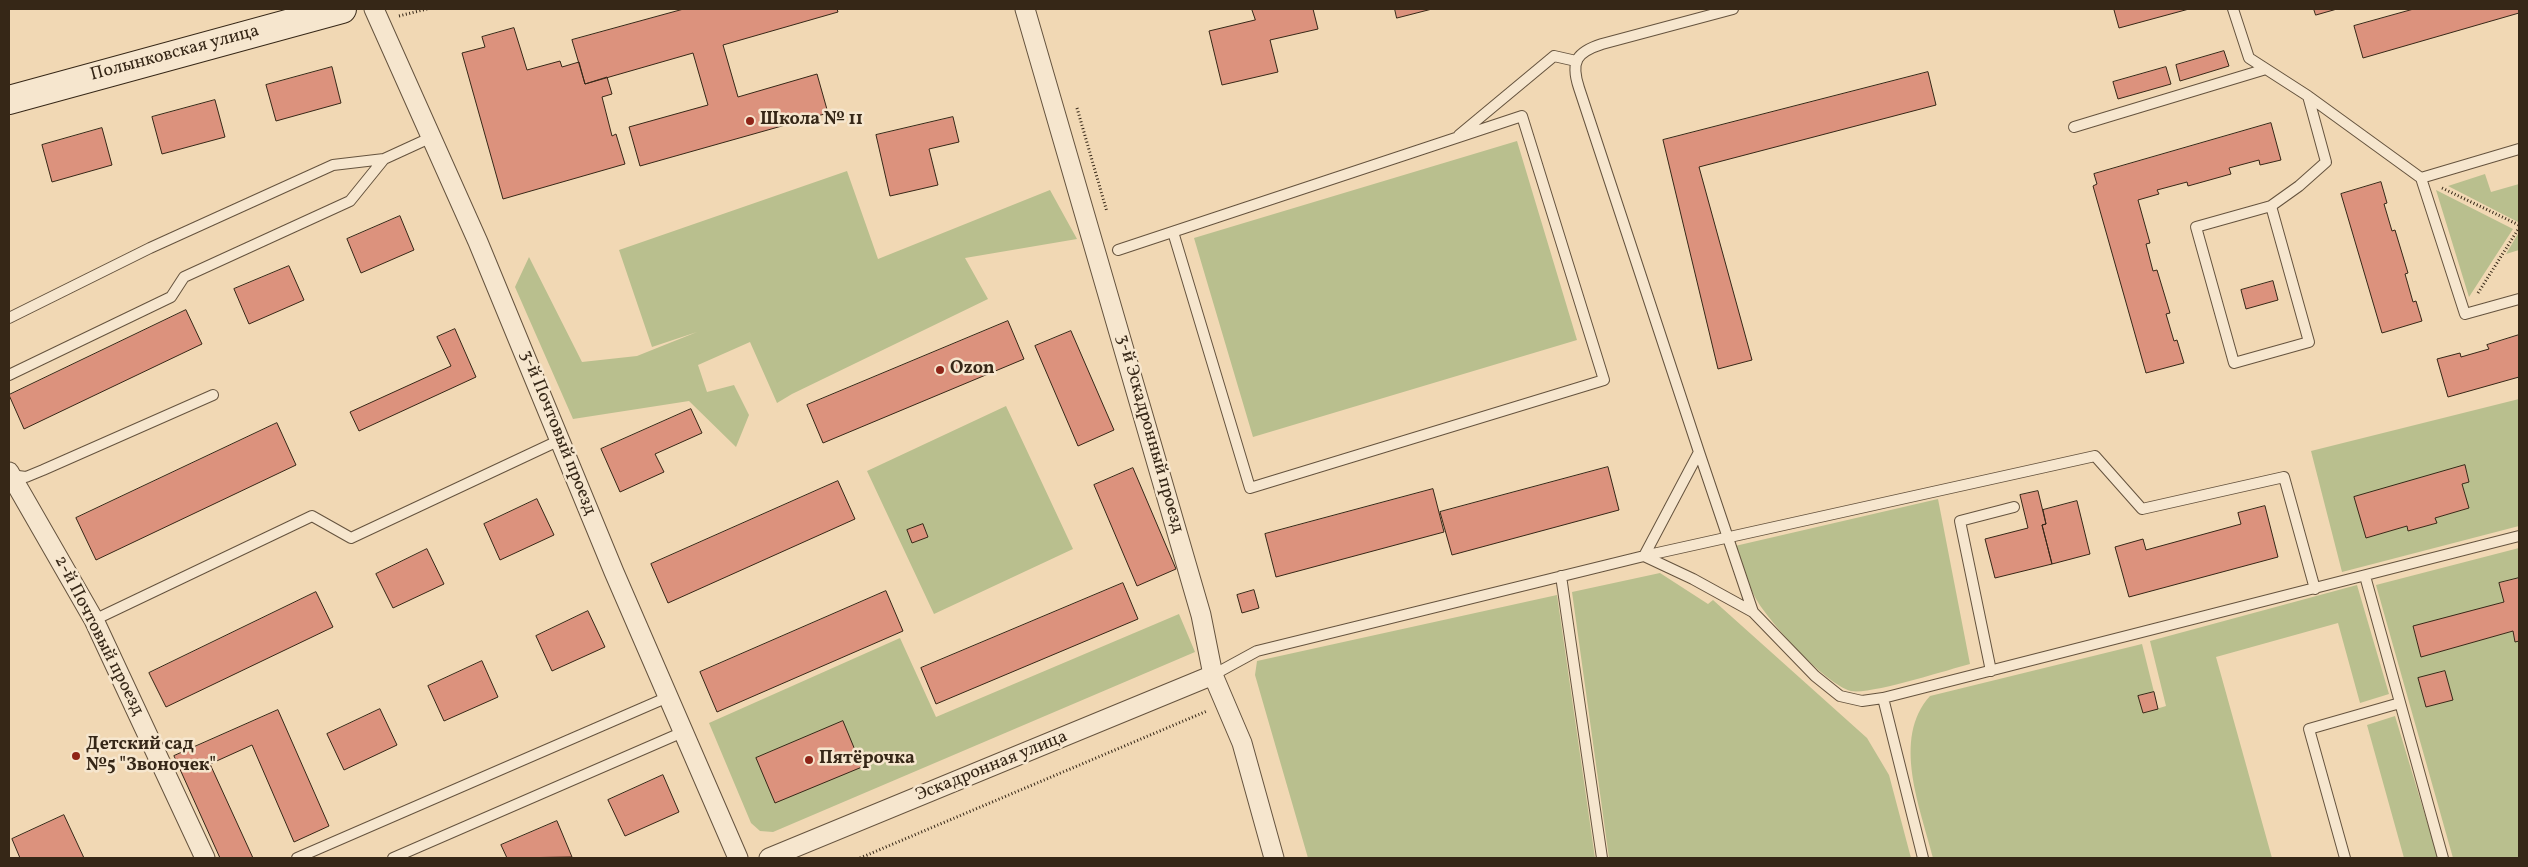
<!DOCTYPE html>
<meta charset="utf-8">
<style>
body{margin:0}
#map{position:relative;width:2528px;height:867px;overflow:hidden;background:#f1d8b4;font-family:Vollkorn,serif}
canvas{display:block}
.frame{position:absolute;inset:0;border:10px solid #362717;pointer-events:none}
</style>
<div id="map">
<canvas width="2528" height="867"></canvas>
<div class="frame"></div>
</div>
<script>
const context = document.querySelector('canvas').getContext('2d');
context.lineJoin = 'round';
function fill(path, color) { context.fillStyle = color; context.fill(path, 'evenodd'); }
function strokePath(path, color, width, dash) { context.strokeStyle = color; context.lineWidth = width; context.lineCap = dash ? 'butt' : 'round'; context.setLineDash(dash || []); context.stroke(path); }
function drawText(font, color, halo, rows, align = 'center') {
  context.font = font + ' Vollkorn,serif'; context.lineWidth = 5; context.setLineDash([]); context.textBaseline = 'middle'; context.strokeStyle = halo; context.fillStyle = color; for (const [text, x, y, turn = 0] of rows) {
    context.save(); context.translate(x, y); context.rotate((+turn || 0) * Math.PI / 180); context.textAlign = isNaN(turn) ? turn : align; if (halo) context.strokeText(text, 0, 0); context.fillText(text, 0, 0); context.restore();
  }
}
const green = new Path2D(`
 M1517 141 1577 340 1253 437 1194 238Z
 M847 171 878 259 1050 190 1077 239 965 258 988 299 792 394 777 403 750 342 698 365 707 392 734 385 749 415 736 447 689 401 573 419 515 287 529 257 582 362 637 356 697 332 652 347 619 250Z
 M2485 174 2491 192 2519 184 2518 222 2448 186Z
 M2436 190 2513 229 2469 297Z
 M2519 232V250L2506 254Z
 M2519 399V526L2342 572 2311 451ZM2465 465 2469 481 2462 484 2469 508 2435 518 2437 523 2408 531 2407 526 2366 538Z
 M1006 406 1073 549 934 614 867 471ZM923 525 928 537 912 543 907 530Z
 M1938 499 1970 664C1947 670 1870 695 1851 691 1825 684 1770 623 1756 599 1747 583 1742 563 1735 546Z
 M2519 548V578L2499 583 2504 602 2413 627 2421 657 2513 631 2515 642 2519 641V858H2453L2376 585ZM2445 671 2453 700 2426 707 2418 679Z
 M1660 573 1708 604 1713 600 1867 738 1889 775 1911 858H1609L1572 592Z
 M2357 585 2389 694 2360 703 2338 623 2216 657 2272 858H1933C1921 809 1891 739 1930 696L2142 644 2154 692 2138 696 2143 713 2166 706 2150 641Z
 M1557 595 1595 858H1308L1255 675 1257 661Z
 M1179 614 1195 652 773 832 760 831 751 823 709 723 900 638 936 717Z
 M2395 716 2438 858H2404L2367 725Z`);
const building = new Path2D(`
 M684 9H837L838 12 723 45 738 97 817 74 828 113 640 166 629 127 708 105 693 53 585 84 572 40Z
 M1252 9H1313L1318 29 1270 40 1278 72 1222 85 1209 31 1255 20Z
 M1395 9H1432L1397 18Z
 M2118 9H2189L2119 28 2114 10Z
 M2314 9H2337L2316 15Z
 M2414 9H2519V13L2363 58 2354 26Z
 M514 28 527 70 560 61 562 67 579 62 585 84 607 77 612 94 602 97 612 136 616 134 625 164 503 199 462 53 485 47 482 37Z
 M2224 51 2229 66 2180 81 2176 65Z
 M332 67 341 103 276 121 266 85Z
 M2166 67 2171 84 2118 99 2113 82Z
 M1928 72 1936 105 1699 167 1752 360 1718 369 1663 140Z
 M215 100 225 137 162 154 152 117Z
 M953 117 959 142 929 149 938 185 890 196 876 135Z
 M2271 123 2281 160 2260 165 2259 160 2229 168 2231 174 2188 186 2187 182 2157 190 2159 194 2138 200 2150 243 2146 244 2153 271 2157 270 2170 313 2166 314 2174 341 2177 340 2184 363 2146 373 2093 186 2097 184 2094 174Z
 M102 128 112 165 52 182 42 145Z
 M2381 182 2387 203 2384 204 2392 231 2395 230 2408 273 2405 274 2413 302 2416 301 2422 321 2382 333 2341 194Z
 M400 216 414 250 361 273 347 239Z
 M289 266 304 300 249 324 234 289Z
 M2273 281 2278 300 2246 309 2241 290Z
 M186 310 202 344 24 429 9 395Z
 M1008 321 1024 359 823 443 807 405Z
 M455 329 476 377 359 431 350 412 451 366 437 337Z
 M1071 331 1114 430 1078 446 1035 346Z
 M2519 335V377L2448 397 2437 359 2460 353 2461 357 2489 349 2487 345Z
 M691 409 702 433 655 454 664 472 620 492 601 449Z
 M277 423 296 465 96 560 76 518Z
 M2465 465 2469 482 2462 484 2469 508 2435 518 2437 523 2408 531 2407 526 2366 538 2354 497Z
 M1608 467 1619 510 1452 555 1440 512Z
 M1133 468 1176 569 1137 586 1094 485Z
 M838 481 855 519 668 603 651 564Z
 M1433 489 1444 532 1276 577 1265 534Z
 M2038 491 2046 524 2042 525 2052 564 1995 578 1985 539 2028 528 2020 495Z
 M537 499 554 535 500 560 484 524Z
 M2077 501 2090 554 2052 564 2042 525 2046 524 2043 510Z
 M2265 506 2278 557 2129 597 2115 547 2143 539 2146 550 2241 524 2238 513Z
 M923 524 928 537 912 543 907 530Z
 M427 549 444 584 393 608 376 574Z
 M2519 578V641L2515 642 2513 631 2421 657 2413 626 2504 602 2499 583Z
 M1123 583 1138 619 936 704 921 668Z
 M1254 590 1259 608 1242 613 1237 595Z
 M886 591 903 631 717 712 700 672Z
 M316 592 333 627 166 707 149 673Z
 M588 611 605 647 552 671 536 636Z
 M482 661 498 697 444 721 428 686Z
 M2445 671 2453 700 2426 707 2418 678Z
 M2154 692 2158 709 2143 713 2138 696Z
 M380 709 397 745 344 770 327 734Z
 M278 710 329 826 294 842 252 745 210 764 253 858H220L174 756Z
 M843 721 862 767 775 803 756 758Z
 M663 775 679 812 625 836 608 800Z
 M64 815 84 858H20L12 839Z
 M557 821 572 857 507 858 501 845Z`);
const path = new Path2D(`
 M399 16 427 9
 M1077 108 1107 212
 M2442 188 2519 225
 M2478 293 2519 228
 M860 858 1207 711`);
const lane = new Path2D(`
 M2233 9 2249 58 2308 96 2326 162 2299 186 2271 206 2196 227 2234 363 2309 342 2271 206
 M2308 96 2421 178 2465 314 2519 299
 M2074 127 2266 69
 M1459 135 1554 56 1576 61
 M2421 178 2519 149
 M1118 250C1253 205 1387 161 1522 116L1604 380 1250 488 1173 232
 M9 318 150 248 333 165 384 159 432 137
 M9 375 171 297 184 277 350 201 384 159
 M1699 452 1753 612
 M10 475 26 477 43 470 213 395
 M1644 556 2095 456 2142 509 2284 477 2315 589
 M1644 556 1699 452 1579 88C1570 61 1577 52 1602 44L1733 9
 M1561 576 1602 858
 M2365 576 2443 858
 M94 620 312 516 351 538 560 440
 M1991 671 1960 521 2014 507
 M1213 675 1257 651 1644 556 1693 579 1753 612 1815 676 1840 696 1862 701 1883 698 1923 858
 M1883 698 2519 536
 M297 858 668 697
 M393 858 683 732
 M2345 858 2309 729 2400 703`);
const street = new Path2D(`
 M374 9 478 242 614 572 738 858
 M1025 9 1201 615 1213 675 1242 743 1274 858
 M9 472 94 620 205 858
 M769 858 1213 675`);
const secondary = new Path2D(`
 M9 100 342 9`);
const markers = [
 [750,121,5,"#8f2418"],
 [940,370,5,"#8f2418"],
 [76,756,5,"#8f2418"],
 [809,760,5,"#8f2418"]
];
const streetNames = [
 ["Полынковская улица",175,54,-15],
 ["3-й Почтовый проезд",557,433,68],
 ["3-й Эскадронный проезд",1149,434,74],
 ["2-й Почтовый проезд",98,636,63],
 ["Эскадронная улица",992,767,-22]
];
const poiNames = [
 ["Школа № 11",760,121],
 ["Ozon",950,370],
 ["Детский сад",86,746],
 ["№5 \"Звоночек\"",86,767],
 ["Пятёрочка",819,760]
];
fill(green, '#b9bf8e');
fill(building, '#dc927d');
strokePath(building, '#362717', 1);
strokePath(lane, '#65533e', 12);
strokePath(street, '#65533e', 21);
strokePath(secondary, '#362717', 30);
strokePath(path, '#362717', 3, [1, 2.5]);
strokePath(lane, '#f6e6ce', 10);
strokePath(street, '#f6e6ce', 19);
strokePath(secondary, '#f6e6ce', 28);
for (const [x, y, r, color] of markers) { const dot = new Path2D(); dot.arc(x, y, r, 0, 2 * Math.PI); context.fillStyle = color; context.fill(dot); strokePath(dot, '#f6e6ce', 2); }
drawText('18px', '#362717', '#f6e6ce', streetNames);
drawText('bold 18px', '#362717', '#f6e6ce', poiNames, 'left');
</script>
